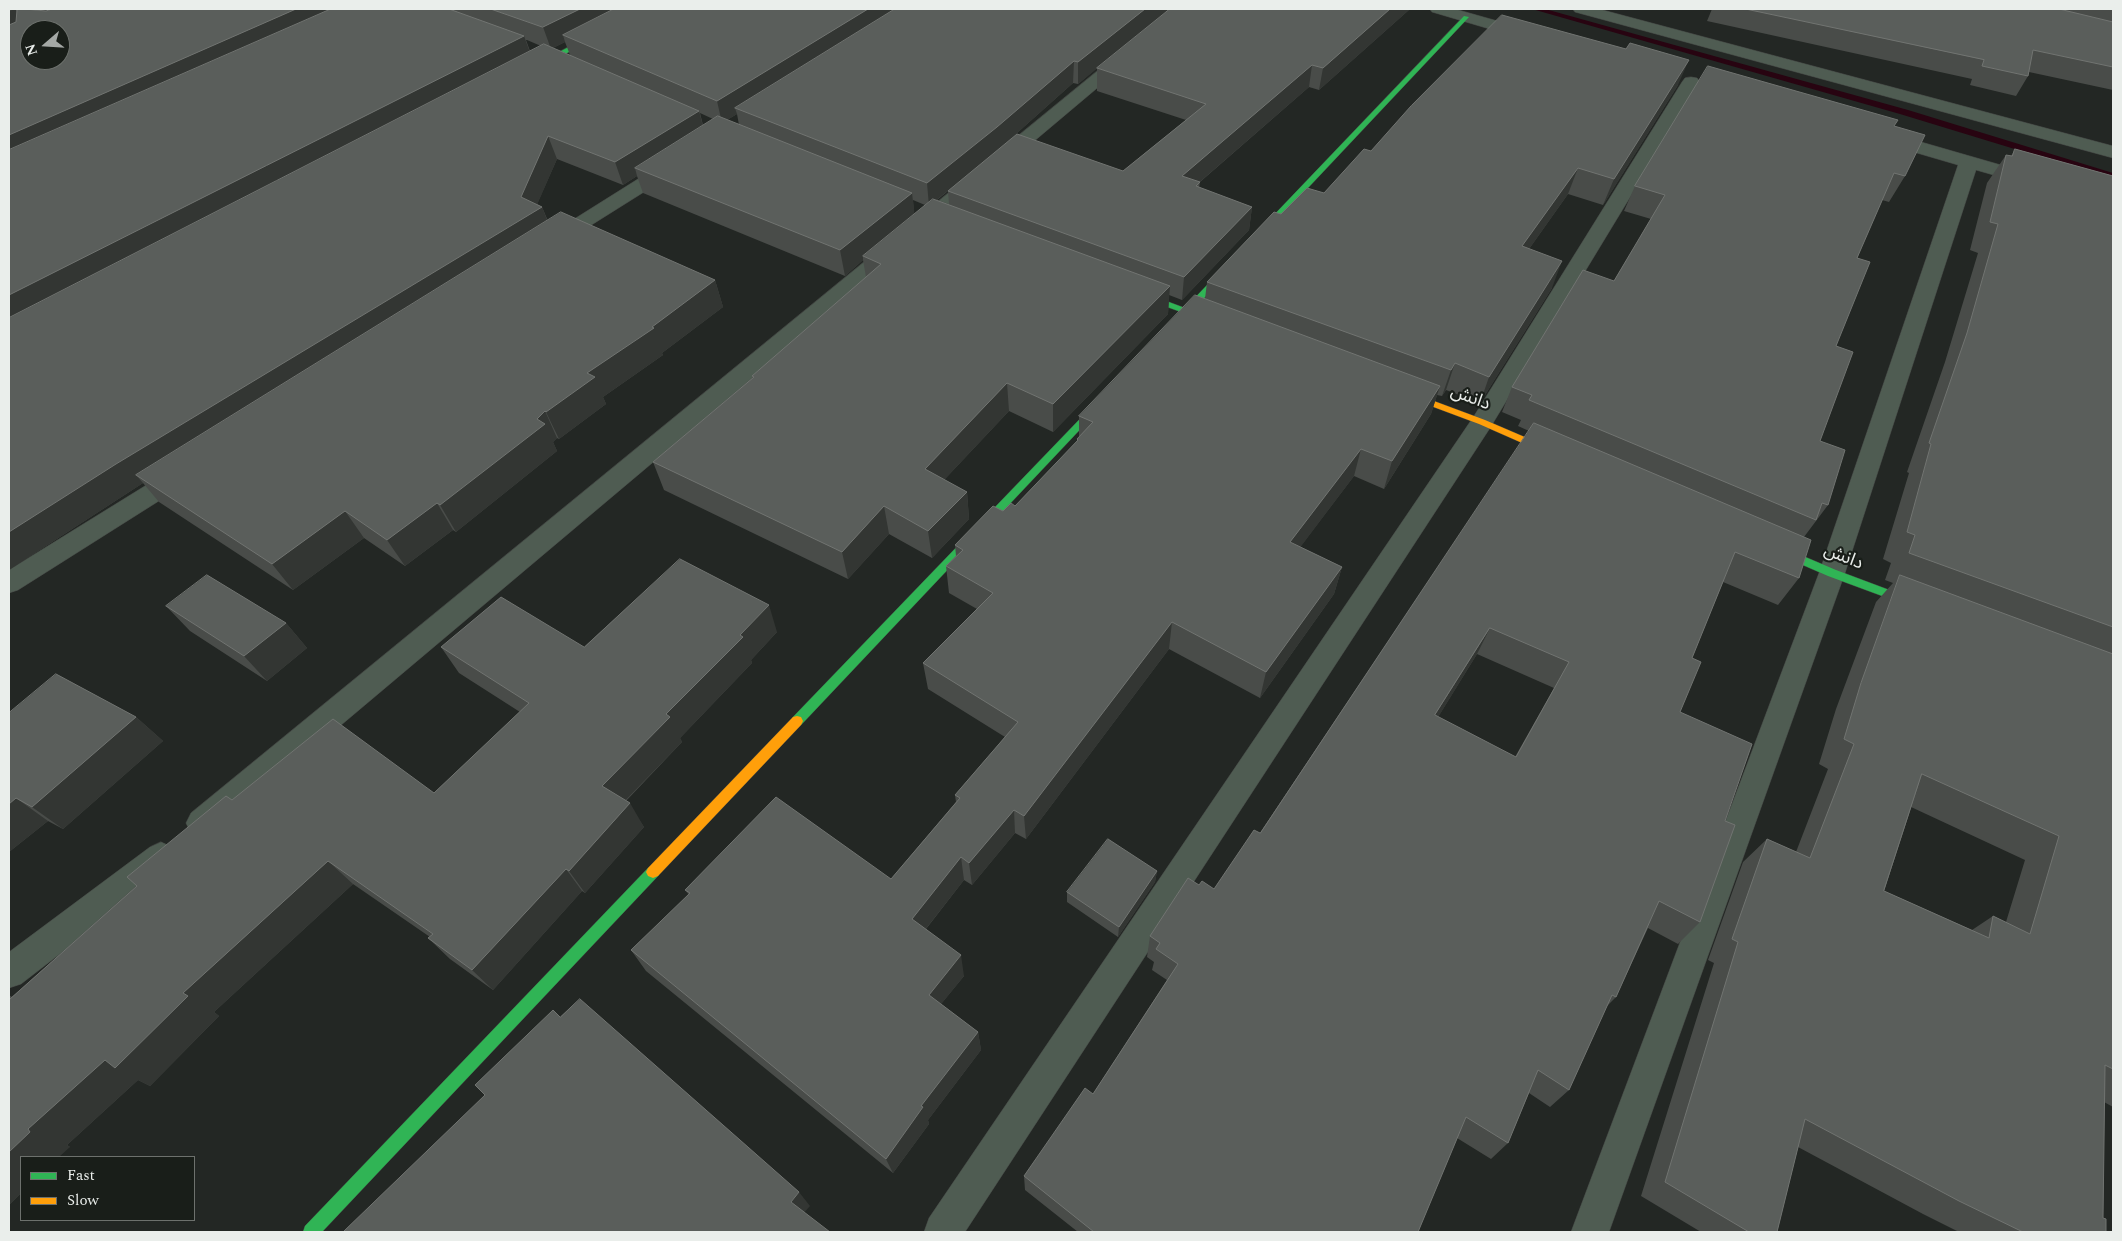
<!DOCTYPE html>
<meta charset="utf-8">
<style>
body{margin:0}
#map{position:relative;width:2122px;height:1241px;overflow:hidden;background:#232724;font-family:Spectral,serif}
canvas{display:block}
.frame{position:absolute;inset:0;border:10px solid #eaeeeb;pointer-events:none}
.legend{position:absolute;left:20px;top:1156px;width:175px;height:65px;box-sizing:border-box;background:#191e19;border:1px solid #6d716d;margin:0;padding:6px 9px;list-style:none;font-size:15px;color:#eaeeeb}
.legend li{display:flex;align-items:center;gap:10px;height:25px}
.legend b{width:25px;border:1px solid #6d716d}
.north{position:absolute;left:20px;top:20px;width:50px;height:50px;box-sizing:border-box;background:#191e19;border:1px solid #6d716d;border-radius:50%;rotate:251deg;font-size:14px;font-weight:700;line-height:20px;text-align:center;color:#eaeeeb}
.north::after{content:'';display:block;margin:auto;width:18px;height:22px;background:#a4a8a5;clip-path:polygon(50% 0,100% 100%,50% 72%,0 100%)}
</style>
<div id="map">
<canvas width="2122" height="1241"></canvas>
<div class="frame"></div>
<ul class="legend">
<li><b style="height:6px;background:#30b455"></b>Fast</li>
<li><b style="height:6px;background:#ff9f0a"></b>Slow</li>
</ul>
<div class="north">N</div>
</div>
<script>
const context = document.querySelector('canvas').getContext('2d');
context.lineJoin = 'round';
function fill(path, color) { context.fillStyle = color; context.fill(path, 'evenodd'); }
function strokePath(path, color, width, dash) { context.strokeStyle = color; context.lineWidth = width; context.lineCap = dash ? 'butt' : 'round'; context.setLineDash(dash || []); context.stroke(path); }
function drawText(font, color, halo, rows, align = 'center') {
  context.font = font + ' Spectral,"Noto Sans Arabic",serif'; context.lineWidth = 4.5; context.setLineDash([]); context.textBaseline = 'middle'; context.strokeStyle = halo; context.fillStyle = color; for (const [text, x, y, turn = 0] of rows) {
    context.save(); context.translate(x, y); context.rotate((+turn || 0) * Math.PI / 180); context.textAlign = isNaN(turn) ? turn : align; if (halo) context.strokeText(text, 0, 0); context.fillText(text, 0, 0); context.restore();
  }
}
const stream = new Path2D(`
 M1532 9H1545L1908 110 2113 173V179L1900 114Z`);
const street = new Path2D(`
 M1173 9H1191L213 833 202 837 191 833 186 823 191 813Z
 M1430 9H1455L1533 31 1535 35 1533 39 1527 40 1432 12Z
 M1573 9H1599L2113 146V158L1575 12Z
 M1691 77 1697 78 1700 82 1490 428 965 1232H924L929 1218 1474 416 1682 82 1685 78Z
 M1883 131 2039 176 2042 180 2039 184 2032 186 1976 170 1845 573 1609 1232H1571L1819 573 1958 165 1876 141 1874 137 1876 133Z
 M672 160 679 162 682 166 679 170 558 246 551 248 544 246 541 242 544 238 665 162Z
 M183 465 192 468 195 474 192 480 18 590 9 593V570L174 468Z
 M161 842 172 847 177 857 172 867 21 984 9 988V952L150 847Z`);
const fast = new Path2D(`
 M640 9H648L534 71 527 69Z
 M1464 16 1469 17 1193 310 1219 320V324H1213L1189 315 1179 325H1173L1171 323 1181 312 1131 294 1130 292 1134 289 1185 308Z
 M1104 396 1109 399 1107 401 801 725 797 726 793 725 791 721 793 717 1101 397Z
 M1770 542 1836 570 1924 603 1926 606 1924 609 1920 610 1828 576 1766 549 1765 546 1766 543Z
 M653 866 658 868 660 872 658 876 322 1232H303L305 1226 648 868Z`);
const slow = new Path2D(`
 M1399 388 1485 420 1562 453 1563 455 1562 457H1554L1479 424 1396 393V389Z
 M797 716 801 717 803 721 801 725 658 876 653 878 648 876 646 872 648 868 793 717Z`);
const wall = new Path2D(`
 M9 9H1410L1319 90 1309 87 1200 182 1199 188 1252 207 1249 230 1182 300 1169 295 1168 314 1053 432 1009 411 944 480 967 492 969 519 932 558 889 534 848 579 664 490 653 462 752 378V376L866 277 863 260 845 276 643 193 637 176 623 185 557 159 537 204 542 207 548 221 715 280 723 307 662 353 663 355 603 397 606 404 559 439 557 438 553 442 557 451 456 532 453 530 405 566 364 538 293 590 159 502 143 483 9 570ZM526 40H527L541 46 530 51ZM565 42 570 55 553 48ZM1097 68V91L1186 120 1123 171 948 191 949 204 937 200 998 150 1073 83 1078 84ZM700 113 713 119 703 125ZM737 114 739 125 727 120ZM913 200 925 205 914 214Z
 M1712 9H2113V90L2029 72 2028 76 2016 96 1970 85 1972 79 1707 21Z
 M1678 85 1603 205 1568 194 1529 249 1552 288 1480 403 1446 390 1442 396 1437 395 1431 414 1384 489 1354 476 1300 547 1342 567 1334 594 1260 698 1169 649 1026 839 1015 833 972 885 964 880 926 929 964 976 941 1004 978 1032 981 1050 928 1120 929 1124 893 1173 646 971 631 950 689 895 685 890 891 879 956 802 955 795 1005 737 928 689 923 663 977 609 949 593 946 566 956 556 955 545 1003 511 1015 506 1077 442V439L1079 437V416L1205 299 1207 282 1281 214 1324 193 1371 151Z
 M1894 126 1905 176 1889 202 1882 200 1857 258 1836 346 1820 441 1828 505 1804 537 1799 578 1778 605 1723 582 1692 658 1680 712 1725 821 1700 922 1678 944 1648 928 1616 997 1607 1006 1569 1090 1550 1107 1529 1093 1508 1143 1491 1159 1457 1138 1418 1232H1078L1025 1190 1024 1176 1093 1094 1167 980 1152 970 1154 962 1147 957 1150 936 1199 885 1214 889 1260 833 1529 431 1518 426 1521 420 1502 412 1512 387 1614 281 1651 219 1624 211 1635 186ZM1477 654 1554 688 1515 757 1438 717Z
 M2015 149 2113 176V1107L2104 1102 2103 1218 2106 1232H1959L1923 1214 1798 1147 1777 1232H1701L1641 1196 1714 963 1708 960 1743 862 1767 839 1796 852 1828 769 1819 764 1836 709 1876 602 1893 583 1885 580 1891 563 1883 559 1909 473 1907 472 1945 362 1978 253 1970 250 1987 183 2006 155 2011 156ZM1911 807 2025 860 2006 922 1993 916 1972 930 1884 891Z
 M166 606 286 623 307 648 267 681 190 631Z
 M777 632 751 660 752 663 680 738 682 742 626 801 644 827 585 893 582 891 493 990 450 959 428 938 430 937 353 884 214 1012 219 1016 150 1086 138 1080 67 1145 70 1147 21 1157V1193L9 1205V995L12 997 232 800 434 793 520 712 459 673 441 647H584Z
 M9 713 136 717 163 741 63 829 48 821 9 852Z
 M1157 871 1155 882 1118 937 1067 902V892Z`);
const shadedWall = new Path2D(`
 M15 9 29 30 9 38V11Z
 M23 9H81L41 24Z
 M296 9H355L9 165V135Z
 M580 9H629L563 35 565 42 551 49 543 27Z
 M868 9H906L735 108 737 114 722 123 717 101Z
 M1145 9H1170L1078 84V62Z
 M1390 9H1410L1319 90 1323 68Z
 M524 36 532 58 9 329V295Z
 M1689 60 1678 85 1603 205 1614 179Z
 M1074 61 1073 83 998 150 929 206 927 183Z
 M1312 65 1309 87 1180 199 1182 176Z
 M699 111 705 134 635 168 637 176 623 185 615 162Z
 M548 136 557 159 534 212 542 207 551 230 136 475 143 483 9 570V532L521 197Z
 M1578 168 1568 194 1512 273 1522 246Z
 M912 193 915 218 863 256V260L845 276 840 250Z
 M1252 207 1249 230 1182 300 1184 277Z
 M1562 261 1552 288 1480 403 1489 377Z
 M715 280 723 307 662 353 663 355 603 397 606 404 559 439 546 412 587 373 652 327Z
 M1170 286 1168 314 1053 432V404Z
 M1455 363 1446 390 1442 396 1451 370Z
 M1007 383 1009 411 928 497 925 469Z
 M1440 386 1431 414 1384 489 1392 461Z
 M545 411 557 438 553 442 557 451 456 532 440 505 537 419Z
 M1361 449 1354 476 1284 569 1290 542Z
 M967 492 969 519 932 558 928 531Z
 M437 503 453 530 405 566 387 540Z
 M884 506 889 534 848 579 842 552Z
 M345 511 364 538 293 590 272 564Z
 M1342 567 1334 594 1260 698 1266 672Z
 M769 605 777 632 751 660 752 663 680 738 682 742 616 810 602 786 666 714 740 635Z
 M1172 622 1169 649 1026 839 1024 816Z
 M286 623 307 648 267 681 244 656Z
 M1490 628 1477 654 1424 740 1435 715Z
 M136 717 163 741 63 829 32 807Z
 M16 798 48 821 9 852V804Z
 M630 803 644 827 585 893 569 871Z
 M1014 810 1015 833 972 885 969 863Z
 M961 857 964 880 917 940 912 919Z
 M328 861 353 884 214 1012 219 1016 150 1086 138 1080 67 1145 70 1147 59 1157H21V1193L9 1205V1152L28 1129 105 1060 183 993Z
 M566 869 582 891 493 990 472 970Z
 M1157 871 1155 882 1118 937 1119 927Z
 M961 955 964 976 933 1014 929 995Z
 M978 1032 981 1050 928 1120 929 1124 893 1173 886 1159 921 1106Z
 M799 1192 810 1206 802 1215 791 1202Z`);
const building = new Path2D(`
 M15 9H25L46 11 52 9H296L9 135V25L16 22 17 10ZM30 30H60V60H30Z
 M331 9H449L524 36 9 295V150Z
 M491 9H580L543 27Z
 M614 9H868L717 101 563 35Z
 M895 9H1145L1078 62 1074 61 997 127 927 183 735 108Z
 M1170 9H1390L1323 68 1312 65 1182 176 1200 182 1196 186 1252 207 1184 277 948 191 1017 134 1123 171 1206 104 1097 68Z
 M1746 9H2059L2113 22V67L2033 50 2028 76 1982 66 1984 60Z
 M1502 15 1626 49 1630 43 1689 60 1614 179 1578 168 1522 246 1562 261 1489 377 1455 363 1451 370 1207 282 1274 212 1281 214 1307 188 1324 193 1364 149 1371 151 1411 106Z
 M544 44 699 111 615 162 548 136 521 197 542 207 116 464 9 532V318Z
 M1708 66 1898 120 1894 126 1925 135 1905 176 1894 173 1857 258 1870 262 1836 346 1853 352 1820 441 1845 450 1828 505 1822 503 1816 520 1529 400 1532 395 1512 387 1583 270 1614 281 1665 195 1635 186Z
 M718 116 912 193 840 250 635 168Z
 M2015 149 2113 176V627L1909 553 1915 535 1907 532 1931 444 1929 443 1967 333 1998 224 1990 222 2006 155 2012 156Z
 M933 199 1170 286 1053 404 1007 383 925 469 967 492 928 531 884 506 842 552 653 462 754 377 752 376 881 264 863 256Z
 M561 212 715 280 652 327 654 328 587 373 595 377 546 412 545 411 537 419 545 424 440 505 437 503 387 540 345 511 272 564 136 475Z
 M1195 295 1440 386 1392 461 1361 449 1290 542 1342 567 1266 672 1172 622 1024 816 1014 810 969 863 961 857 912 919 961 955 929 995 978 1032 921 1106 923 1107 886 1159 631 950 690 893 685 890 776 797 891 879 960 798 955 795 1018 722 923 663 993 593 946 566 963 550 955 545 993 506 1003 511 1011 503 1015 506 1078 440 1077 439 1093 422 1079 416Z
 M1534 423 1811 540 1799 578 1735 552 1692 658 1701 662 1680 712 1752 744 1725 821 1735 825 1700 922 1659 901 1616 997 1612 995 1569 1090 1538 1070 1508 1143 1466 1117 1418 1232H1094L1024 1176 1085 1088 1093 1094 1178 964 1156 949 1160 943 1150 936 1188 878 1199 885 1202 881 1214 889 1254 830 1260 833ZM1490 628 1569 662 1516 757 1435 715Z
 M680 559 769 605 740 635 743 637 666 714 670 717 602 786 630 803 569 871 566 869 472 970 428 938 433 934 328 861 183 993 188 996 115 1068 105 1060 28 1129 30 1132 9 1152V998L10 999 137 886 127 877 226 796 232 800 333 719 434 793 529 703 441 647 501 597 584 647Z
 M207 575 286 623 244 656 166 606Z
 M1900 575 2113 654V1069L2105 1065 2103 1218 2106 1219V1232H2023L1959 1201 1805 1119 1777 1232H1749L1665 1182 1738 942 1732 939 1767 839 1810 858 1854 744 1844 739 1861 683ZM1922 774 2059 836 2030 934 1993 916 1989 938 1884 891Z
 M56 674 136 717 32 807 16 798 9 804V713Z
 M1108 839 1157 871 1119 927 1067 892Z
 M580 999 799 1192 791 1202 830 1232H343L485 1095 475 1085 553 1010 560 1017Z`);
const streetNames = [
 ["دانش",1470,399,21],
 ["دانش",1843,558,22]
];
fill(stream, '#280411');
strokePath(street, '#404240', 1);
strokePath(fast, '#404240', 1);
strokePath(slow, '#404240', 1);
fill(street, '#4f5c52');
fill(fast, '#30b455');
fill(slow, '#ff9f0a');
fill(wall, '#494c49');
fill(shadedWall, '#333633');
fill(building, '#5a5e5b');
strokePath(building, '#717471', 1);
drawText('18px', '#eaeeeb', '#191e19', streetNames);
</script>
